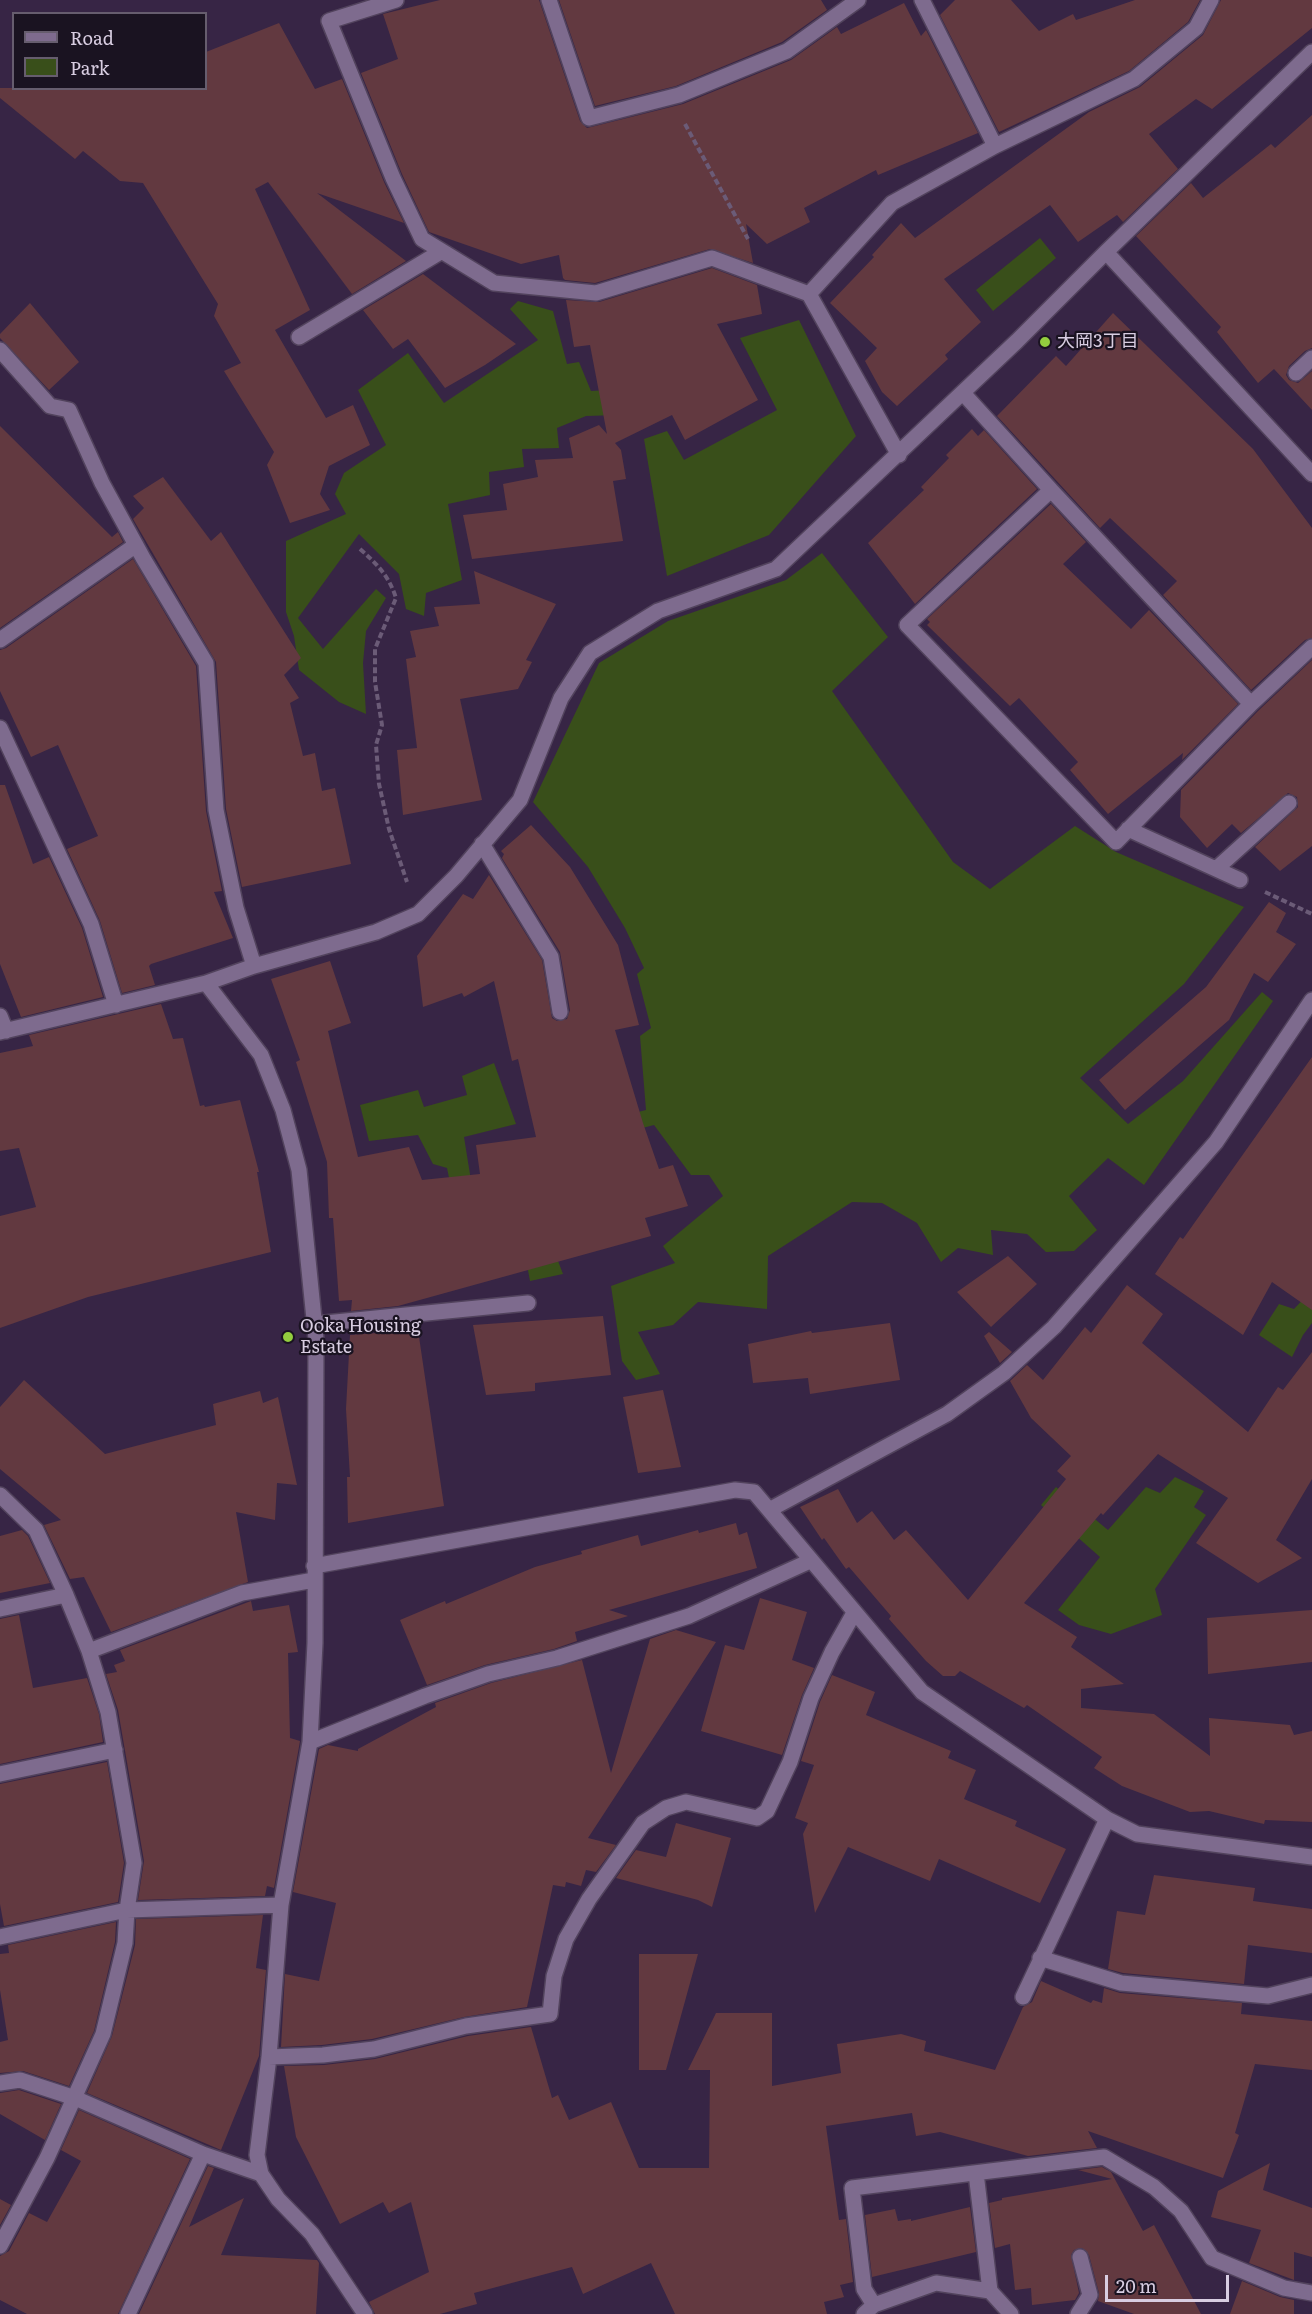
<!DOCTYPE html>
<meta charset="utf-8">
<style>
body{margin:0}
#map{position:relative;width:1312px;height:2314px;overflow:hidden;background:#372545;font-family:Literata,serif}
canvas{display:block}
.legend{position:absolute;left:12px;top:12px;width:195px;height:78px;box-sizing:border-box;background:#1a1321;border:2px solid #665d6e;margin:0;padding:8px 10px;list-style:none;font-size:18px;color:#d8cde1}
.legend li{display:flex;align-items:center;gap:12px;height:30px}
.legend b{width:30px;border:2px solid #665d6e}
.scale{position:absolute;left:1105px;top:2275px;width:124px;height:27px;box-sizing:border-box;border:3px solid #d8cde1;border-top:0;padding-left:8px;font-size:18px;line-height:21px;white-space:nowrap;color:#d8cde1;-webkit-text-stroke:4px #1a1321;paint-order:stroke}
</style>
<div id="map">
<canvas width="1312" height="2314"></canvas>
<ul class="legend">
<li><b style="height:8px;background:#7e6b8e"></b>Road</li>
<li><b style="height:16px;background:#394f1a"></b>Park</li>
</ul>
<div class="scale">20 m</div>
</div>
<script>
const context = document.querySelector('canvas').getContext('2d');
context.lineJoin = 'round';
function fill(path, color) { context.fillStyle = color; context.fill(path, 'evenodd'); }
function strokePath(path, color, width, dash) { context.strokeStyle = color; context.lineWidth = width; context.lineCap = dash ? 'butt' : 'round'; context.setLineDash(dash || []); context.stroke(path); }
function drawText(font, color, halo, rows, align = 'center') {
  context.font = font + ' Literata,"Noto Sans JP",serif'; context.lineWidth = 4.5; context.setLineDash([]); context.textBaseline = 'middle'; context.strokeStyle = halo; context.fillStyle = color; for (const [text, x, y, turn = 0] of rows) {
    context.save(); context.translate(x, y); context.rotate((+turn || 0) * Math.PI / 180); context.textAlign = isNaN(turn) ? turn : align; if (halo) context.strokeText(text, 0, 0); context.fillText(text, 0, 0); context.restore();
  }
}
const green = new Path2D(`
 M1040 238 1056 258 993 311 976 290Z
 M518 301 553 311 567 364 579 362 591 391 610 390 619 415 586 416 557 428 559 448 522 449 524 467 489 472 490 495 448 504 462 580 426 593 424 616 406 609 399 574 359 534 298 618 323 649 376 589 386 598 366 631 363 663 366 714 339 702 299 670 294 636 286 612V541L346 514 335 494 344 473 386 445 358 390 408 353 444 403 538 340 510 309Z
 M799 320 856 436 769 535 667 576 644 439 667 431 684 460 777 410 740 338Z
 M822 553 888 637 832 691 953 862 990 889 1075 826 1116 852 1244 907 1184 984 1080 1078 1128 1124 1183 1081 1262 992 1273 1001 1144 1185 1108 1158 1069 1196 1097 1230 1074 1251 1046 1252 1027 1234 991 1230 993 1255 958 1248 941 1262 917 1223 882 1203 852 1202 768 1256 767 1309 698 1302 673 1325 638 1332 660 1374 636 1380 622 1361 611 1286 675 1263 663 1246 723 1196 709 1175H691L654 1125 588 1142 560 1132 646 1110 640 1036 651 1028 637 974 644 968 625 928 588 867 533 802 599 663 668 621 786 580Z
 M494 1063 516 1124 464 1137 474 1199 454 1202 447 1168 433 1164 418 1135 369 1141 360 1105 418 1090 424 1107 467 1095 462 1076Z
 M539 1211 563 1274 530 1281 518 1216Z
 M1312 1290V1323L1303 1335 1292 1357 1259 1335 1279 1304 1294 1309Z
 M1175 1477 1204 1491 1194 1507 1206 1515 1155 1589 1162 1615 1111 1634 1079 1625 1058 1610 1100 1557 1041 1505 1056 1487 1108 1530 1146 1487 1160 1493Z`);
const building = new Path2D(`
 M440 0H539L580 121 587 128 683 104 791 60 837 27 841 34 904 3 921 36 926 30 978 133 878 175 876 170 804 208 810 222 767 244 746 224 753 263 710 249 595 283 565 280 563 278 559 255 521 264 429 232 402 174 361 73 398 59 383 14Z
 M559 0H821L827 10 782 42 676 86 595 106Z
 M955 0H1011L1039 31 1073 14 1076 20 1135 0H1200L1188 22 1129 71 999 132 940 15Z
 M1221 0H1312V28L1212 109 1196 99 1149 134 1178 169 1123 222 1117 215 1078 242 1050 205 944 279 981 322 945 355 948 359 897 406 882 392 865 361 877 348 830 303 874 257 872 255 901 223 915 238 1089 112 1140 87 1203 35Z
 M279 23 315 89 342 79 384 182 404 223 317 193 406 261 352 294 268 182 255 189 310 310 275 330 326 418 353 405 370 445 329 466 320 494 330 510 290 523 267 465 274 452 224 371 241 363 214 316 218 304 143 183 120 181 83 151 75 159 0 98V88H206V52Z
 M1312 115V348L1305 351 1289 366 1286 375 1289 380 1298 383 1312 371V410L1274 369 1258 383 1217 332 1221 327 1136 236 1191 183 1203 198 1271 144 1275 148Z
 M712 268 757 285 762 314 717 324 758 400 685 440 672 415 615 443 621 450 626 479 613 481 623 541 472 559 463 515 507 510 503 484 538 477 535 460 573 458 569 438 599 425 607 434 590 345 574 347 566 300 599 302Z
 M423 274 516 344 485 365 445 388 408 339 393 349 363 310Z
 M30 303 79 362 49 390 0 338V334Z
 M1113 313 1253 449 1312 528V638L1305 640 1251 690 1163 595 1177 581 1110 518 1100 528 997 416 1056 356 1066 366Z
 M0 426 112 537 118 532 123 542 0 628Z
 M972 429 978 436 984 430 1037 489 915 604 868 543 924 490 921 487 949 458 946 455Z
 M163 477 211 541 221 532 301 658 284 675 299 698 290 703 303 756 315 753 322 791 335 788 351 864 242 887 226 809 216 662 133 519 144 508 133 496Z
 M1051 504 1086 542 1063 564 1131 629 1149 610 1238 704 1182 760 1183 753 1108 814 1070 770 1078 762 1019 698 1010 706 927 625 930 622 927 619Z
 M133 559 196 666 206 811 222 891 214 892 233 938 151 964 149 966 155 985 122 993 100 921 67 849 98 836 58 745 31 757 0 691V650L6 648Z
 M474 571 556 604 526 660 532 662 518 689 460 699 482 800 403 815 397 750 417 748 406 659 416 657 410 631 439 626 434 607 480 604Z
 M1312 660V846L1280 871 1255 847 1298 807 1297 797 1288 793 1241 833 1232 824 1207 848 1180 817 1181 790 1258 711Z
 M0 785H5L33 864 49 857 82 928 103 997 21 1017 0 964Z
 M531 825 570 867 618 945 639 1025 615 1030 643 1123 659 1169 673 1165 688 1206 645 1218 651 1236 398 1306 351 1311 352 1300 339 1301 333 1218H329L327 1162 296 1062 300 1060 271 979 330 961 351 1023 328 1031 358 1157 409 1147 422 1180 480 1174 476 1145 536 1137 518 1059 512 1061 494 981 464 997 462 993 423 1007 417 956 463 894 473 899 489 875 542 960 552 1018 557 1021 567 1019 570 1010 560 952 502 858 504 854 501 851Z
 M1269 902 1286 913 1276 932 1296 944 1268 982 1254 973 1229 1020 1125 1110 1099 1080 1206 987Z
 M161 1004 173 1039 183 1038 200 1106 204 1105 205 1107 240 1100 259 1172H257L271 1252 88 1297 0 1328V1216L36 1207 19 1148 0 1151V1053L33 1046 29 1035Z
 M1312 1057V1310L1272 1282 1243 1335 1155 1274 1180 1237 1183 1239Z
 M1008 1256 1037 1284 991 1327 957 1292Z
 M1127 1285 1163 1314 1142 1343 1248 1432 1278 1387 1283 1390 1312 1352V1479L1276 1540 1302 1558 1258 1583 1196 1543 1228 1498 1158 1454 1103 1515 1101 1513 1024 1603 1077 1637 1071 1647 1124 1684 1081 1689V1708L1154 1714 1210 1756 1209 1718 1290 1725 1294 1735 1312 1731V1822L1265 1820 1264 1824 1209 1811 1190 1812 1122 1786 1094 1768 1102 1757 1027 1705 1024 1708 960 1671 955 1676H943L926 1661 889 1619 891 1616 849 1567 846 1569 824 1538 822 1540 800 1507 838 1489 857 1523 872 1511 894 1540 906 1530 968 1600 1066 1479 1057 1471 1071 1456 1031 1418 1010 1381 1027 1365 1043 1380 1085 1327 1091 1333Z
 M603 1316 611 1375 535 1383V1391L486 1395 473 1325Z
 M890 1323 900 1380 810 1394 808 1378 753 1383 748 1344 811 1331 812 1333Z
 M418 1330 444 1506 348 1523 347 1477H350L346 1409 350 1335Z
 M989 1332 1012 1352 1000 1363 984 1336Z
 M24 1380 105 1454 216 1425 213 1404 260 1391 263 1403 278 1397 297 1485 277 1483 275 1520 236 1512 248 1582 111 1632 84 1577 70 1579 44 1525 61 1520 0 1469V1407Z
 M663 1390 681 1467 638 1473 623 1397Z
 M736 1523 739 1535 747 1532 757 1568 609 1610 628 1616 575 1632 577 1641 554 1649 485 1665 427 1685 400 1620 445 1601 446 1604 535 1567 582 1554 581 1551 638 1535 641 1546 698 1530 699 1533Z
 M22 1530 28 1536 50 1583 0 1593V1536Z
 M760 1598 807 1612 792 1660 814 1668 802 1695 782 1755 701 1731 725 1645 744 1650Z
 M251 1601 253 1611 289 1605 298 1652 288 1653 290 1738 300 1741 274 1888 267 1886 265 1896 138 1900 144 1861 118 1710 106 1674 117 1672 114 1665 125 1661 120 1650Z
 M1312 1610V1662L1208 1674 1207 1618Z
 M19 1615 33 1688 87 1678 99 1714 103 1742 0 1764V1619Z
 M676 1630 716 1642 588 1838 616 1845 596 1872 586 1870 581 1886 566 1882 565 1887 553 1885 527 2007 464 2017 372 2039 322 2045 281 2047 285 1974 319 1981 336 1903 293 1892 319 1749 328 1745 358 1751V1749L436 1707 435 1703 491 1683 582 1660 611 1773 650 1639Z
 M832 1675 875 1692 866 1715 951 1751 948 1758 976 1770 964 1799 1017 1821 1015 1826 1066 1849 1040 1903 939 1859 930 1881 848 1847 815 1913 803 1834 808 1823 795 1818 814 1765 801 1761 820 1702Z
 M107 1762 124 1863 118 1902 4 1926 0 1904V1784Z
 M676 1823 731 1838 712 1907 698 1900 616 1878 636 1850 666 1857Z
 M1154 1875 1255 1888 1253 1901 1312 1909V1953L1248 1945 1244 1984 1123 1973 1108 1969 1117 1911 1145 1915Z
 M263 1915 256 1968 266 1970 259 2056 221 2150 87 2093 112 2036 135 1945 136 1919Z
 M116 1922 115 1942 94 2031 69 2086 23 2071 0 2073V2042L8 2040 0 1990V1954L9 1953 8 1945Z
 M639 1954H698L666 2070H639Z
 M1041 1981 1091 2003 1093 2000 1102 2003 1104 1988 1120 1993 1242 2003 1241 2014 1312 2021V2070L1255 2064 1235 2133 1239 2135 1223 2178 1088 2131 1097 2148 1028 2156 940 2132 916 2136 912 2113 826 2126 839 2220 846 2219 853 2282 840 2285 844 2297 824 2302 827 2314H675L651 2263 583 2294 572 2267 474 2293 477 2304 440 2314H375L369 2302 429 2272 411 2202 389 2213 383 2202 340 2224 296 2137 284 2066 324 2065 375 2059 468 2036 531 2027 552 2098 558 2095 569 2120 611 2102 639 2168H709L710 2070H688L716 2013H772V2086L841 2073 837 2044 901 2034 926 2041 924 2051 995 2070 1023 2007 1032 2002Z
 M19 2090 61 2104 45 2140 0 2114V2093Z
 M79 2110 190 2159 118 2314H27L0 2300V2256L9 2251 29 2213 47 2222 81 2161 61 2150Z
 M1270 2163 1263 2190 1312 2208V2257L1294 2252V2280L1249 2263 1261 2230 1211 2217 1218 2191Z
 M208 2166 214 2168 189 2227 244 2198 221 2255 317 2260 319 2263 316 2314H139Z
 M1102 2167 1111 2172 1143 2231 1154 2225 1201 2314H1134L1098 2301 1099 2293 1089 2255 1082 2248 1074 2250 1071 2255 1079 2293 1075 2300 1032 2305 1031 2288 1015 2290 1010 2244 995 2248 989 2203 1002 2200V2198L1112 2179 1078 2170Z
 M0 2199 11 2205 0 2225Z
 M970 2207 976 2252 872 2277 865 2215 895 2209 898 2221 911 2219V2221Z
 M1242 2281 1280 2297 1294 2300V2314H1230Z`);
const path = new Path2D(`
 M685 124 748 239
 M360 549C377 564 389 576 396 598L375 649V682L382 725 376 745 379 784 389 829 407 882
 M1265 892 1312 914`);
const minor = new Path2D(`
 M396 0 329 21 393 178 422 239 494 283 596 293 712 258 809 294 899 455
 M549 0 589 118 679 95 787 51 858 0
 M922 0 995 146
 M1106 252 1312 474
 M809 294 892 203 995 146 1134 79 1196 28 1211 0
 M299 337 442 251
 M0 350 50 406 69 410 102 483 143 558 206 663 216 810 236 908 254 966
 M1296 373 1312 358
 M963 393 1051 490
 M0 640 136 545
 M1251 704 1051 490 907 625 1116 842 1251 704 1312 647
 M0 728 91 924 116 1005
 M1128 829 1240 880
 M482 844 551 957 560 1012
 M1216 869 1289 803
 M206 983 261 1055 283 1110 299 1170 316 1339 315 1643 310 1742 281 1905 269 2057 257 2155 261 2174 278 2199 312 2234 365 2314
 M0 1016 6 1031
 M0 1032 206 983 254 966 376 932 418 914 456 876 520 800 561 698 590 653 658 611 776 569 1017 341 1106 252 1312 52
 M315 1324 528 1303
 M0 1495 36 1530 66 1595
 M769 1510 947 1414 1004 1373 1054 1327 1216 1142 1312 1000
 M314 1566 735 1490 754 1492 922 1692 1107 1819 1137 1834 1312 1857
 M0 1609 66 1595 89 1651 242 1593 314 1580
 M310 1742 425 1696 488 1674 557 1658 689 1616 810 1561
 M0 1774 115 1750
 M0 1937 127 1910 281 1905
 M1040 1958 1121 1983 1268 1996 1312 1985
 M1023 1997 1107 1819
 M269 2057 323 2055 374 2049 466 2026 550 2014 554 1976 566 1939 589 1899 643 1823 666 1808 686 1802 757 1818 767 1811 790 1762 811 1698 832 1652 854 1613
 M0 2083 20 2080 75 2098 203 2154 261 2174
 M976 2173 990 2291
 M0 2246 47 2158 103 2034 125 1943 127 1910 134 1863 108 1712 89 1651
 M874 2305 864 2289 852 2188 1104 2157 1154 2187 1181 2211 1212 2258 1284 2288 1312 2293
 M128 2314 203 2154
 M864 2314 874 2305 936 2283 990 2291 1011 2314
 M1078 2314 1090 2295 1080 2257`);
const markers = [
 [1045,342,6,"#93cd3e"],
 [288,1337,6,"#93cd3e"]
];
const poiNames = [
 ["大岡3丁目",1057,342],
 ["Ooka Housing",300,1327],
 ["Estate",300,1348]
];
fill(green, '#394f1a');
fill(building, '#623940');
strokePath(minor, '#52435d', 18);
strokePath(path, '#6b5b77', 4, [6, 3]);
strokePath(minor, '#7e6b8e', 15);
for (const [x, y, r, color] of markers) { const dot = new Path2D(); dot.arc(x, y, r, 0, 2 * Math.PI); context.fillStyle = color; context.fill(dot); strokePath(dot, '#1a1321', 2); }
drawText('18px', '#d8cde1', '#1a1321', poiNames, 'left');
</script>
